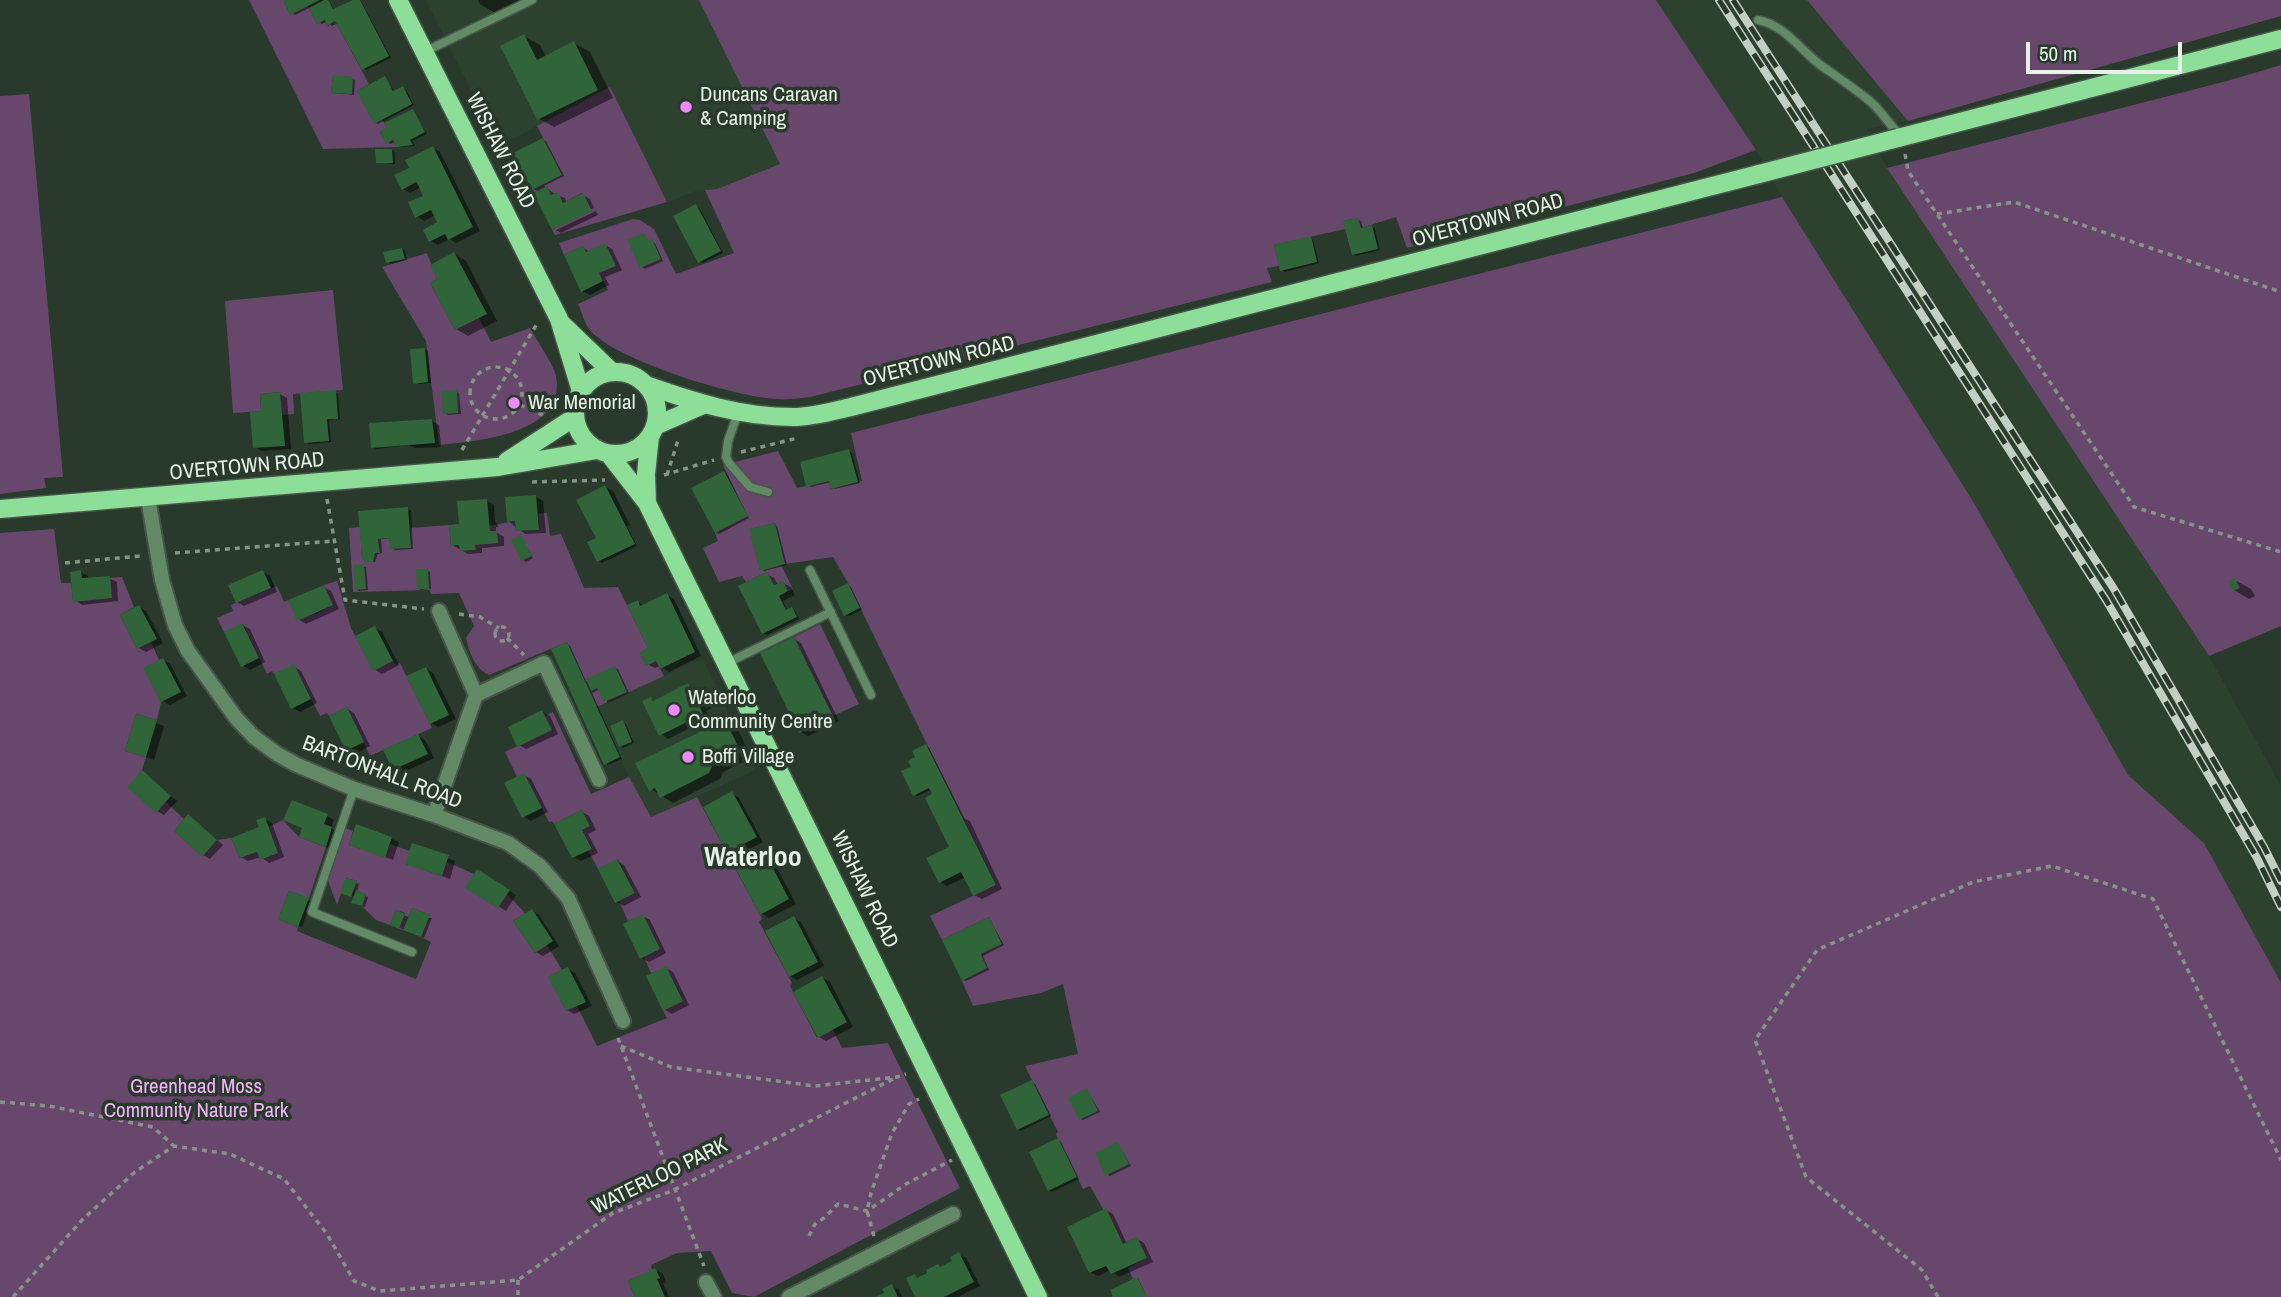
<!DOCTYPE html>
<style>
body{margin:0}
#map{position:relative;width:2281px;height:1297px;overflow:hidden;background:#29392b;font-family:"Archivo Narrow",sans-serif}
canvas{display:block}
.scale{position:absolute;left:2026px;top:42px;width:156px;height:32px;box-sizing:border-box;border:4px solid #e6f0e7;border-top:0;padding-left:9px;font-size:21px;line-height:24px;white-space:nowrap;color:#e6f0e7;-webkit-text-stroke:5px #29392b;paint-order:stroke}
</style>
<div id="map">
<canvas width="2281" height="1297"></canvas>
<div class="scale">50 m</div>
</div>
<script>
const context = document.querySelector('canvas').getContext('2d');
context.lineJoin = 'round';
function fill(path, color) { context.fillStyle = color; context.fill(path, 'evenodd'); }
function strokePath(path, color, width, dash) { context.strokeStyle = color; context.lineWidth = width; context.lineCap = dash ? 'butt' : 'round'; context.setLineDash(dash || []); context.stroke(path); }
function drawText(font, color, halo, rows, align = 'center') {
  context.font = font + ' "Archivo Narrow",sans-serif'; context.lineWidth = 7; context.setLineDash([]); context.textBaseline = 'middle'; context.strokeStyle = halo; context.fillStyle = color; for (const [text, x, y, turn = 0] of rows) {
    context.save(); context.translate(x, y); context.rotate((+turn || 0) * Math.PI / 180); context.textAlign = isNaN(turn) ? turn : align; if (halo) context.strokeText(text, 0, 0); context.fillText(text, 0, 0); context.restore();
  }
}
const built = new Path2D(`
 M426 0H699L780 164 717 189 696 191 667 202 610 88 499 146Z
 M1656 0H1807L1908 121 1867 129 1887 168 2209 656 2281 786V983L2204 843 2128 775 1974 503 1782 197 1756 150Z
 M703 658 756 770 651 817 629 777 597 707Z`);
const green = new Path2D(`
 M249 0H287L284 2 290 15 308 6 317 24 325 21 328 26 335 21 369 84 357 91 374 123 382 119 387 128 380 132 386 143 393 140 396 147 323 149ZM333 76 352 77V94L331 93Z
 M699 0H1656L1756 150 1694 173 1407 248 1396 217 1361 228 1358 218 1344 221 1345 229 1274 245 1279 266 1267 268 1272 282 810 397C800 398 789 400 778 399 738 398 613 360 589 329 584 322 582 312 578 304L608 290 599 273 616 265 586 252 583 246 564 255 559 243 633 219 640 220 654 229 676 274 734 253 705 190 717 189 780 164Z
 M1807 0H2281V16L1908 121Z
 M2281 65V626L2209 656 1887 168 2227 81Z
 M610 87 667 202 555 235 552 230 591 211 582 193 563 203 558 193 551 195 547 186 533 193 532 190 562 175 537 126Z
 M29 94 63 477 44 478 46 488 0 494V96Z
 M1782 197 1974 503 2128 775 2204 843 2281 983V1297H1147L1138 1278 1133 1279 1128 1268 1147 1258 1137 1237 1123 1244 1090 1186 1083 1189 1056 1134 1058 1132 1025 1066 1078 1054 1063 984 1041 993 973 1006 962 981 987 968 981 954 1002 943 989 917 942 940 930 916 996 885 848 583 833 557 785 564 775 523 750 529 760 570 781 565 793 589 788 591 783 581 774 585 767 572 746 582 742 576 719 582 703 548 718 541 715 533 747 516 723 465 778 451 797 488 829 481 831 489 862 481 851 433Z
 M427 253 437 279 430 283 455 330 479 318 491 342 530 328C537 341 553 363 556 376 567 434 478 441 439 445L426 341 382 267Z
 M333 290 343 390 293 394 294 414 282 415 280 392 260 394 261 411 233 413 225 301Z
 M547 513 550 536 561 534 584 588 618 587 648 648 640 653 646 665 656 661 664 676 597 707 567 642 489 675C475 669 469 652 466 638L474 626 459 593 431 594 430 590 353 592 349 528 360 527 362 558 366 562H372L375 553 380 552 378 539 389 538 391 549 411 548 410 528 449 525 451 546 459 545 460 551 475 550V545L490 531 489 526 515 521 516 531 539 530 538 514Z
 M54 529 61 583H71L73 601 110 578 122 577 134 607 120 615 137 649 151 642 159 660 144 668 161 702 157 720 136 714 125 751 146 757 142 770 166 802 184 819 174 831 202 856 217 840 231 838 240 858 257 852 278 853 268 827 283 820 299 837 326 847 309 898 289 891 278 919 298 927 297 931 416 979 431 942 421 937 430 915 412 908 403 930 399 929 405 913 396 910 390 925 376 920 362 906 366 894 354 890 357 881 346 878 337 905 327 878 345 828 353 831 349 845 385 857 390 844 410 851 406 864 442 876 447 862 474 874 466 888 498 908 507 894 525 913 513 921 535 953 547 945 562 970 549 977 566 1011 577 1006 597 1046 667 1018 663 1011 683 1000 666 967 651 973 644 957 660 949 643 915 628 921 619 901 635 893 618 859 598 869 588 850 592 848 582 830 590 825 582 810 554 824 552 821 549 822 524 774 517 777 505 752 552 730 545 716 553 712 591 794 629 777 651 817 697 797 760 915 762 919 759 922 792 983 790 985 793 992 817 1038 833 1030 842 1048 888 1043 960 1188 754 1297 732 1293 711 1251 677 1253 651 1265 652 1270 628 1281 635 1297H0V533Z
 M337 581 351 628 373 670 393 661 395 665 400 663 432 728 370 756 347 707 329 716 327 713 320 716 294 665 274 674 272 671 267 674 243 624 224 632 217 618 233 611 231 605 277 586 284 602 288 600 316 614 332 605 324 585Z
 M820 624 859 704 833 716 794 637Z`);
const shadow = new Path2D(`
 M291 0H327L335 10 357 0 361 1 391 58 366 70 338 23 332 26 327 22 321 24 311 7 295 15 292 13Z
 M478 0H521L495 13 480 4Z
 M524 36 540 45 546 57 574 43 590 52 613 98 554 127 538 118Z
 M385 78 395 92 403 88 406 90 414 105 378 124 375 123Z
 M352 79 355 80 354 95 333 92Z
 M413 111 427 134 412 141 415 146 401 147 396 142 391 144 388 143Z
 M543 140 546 141 564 176 544 186 556 195 565 198 567 203 583 195 590 199 594 208 555 227V230L539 192 533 189Z
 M433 148 440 152 480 231 456 243 450 239 438 245 430 241 440 223 435 215 424 221 417 216 425 196 421 187 410 193 403 189Z
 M392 150 395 152V164L378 162Z
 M696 206 699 207 723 253 703 263 700 261Z
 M596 211 598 215 561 233 556 230Z
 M1358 220 1361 221 1363 229 1372 227 1375 229 1380 250 1356 256 1353 254Z
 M644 235 649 242 655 243 663 261 645 269 642 267Z
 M1310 238 1313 240 1319 263 1285 272 1282 270Z
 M605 245 612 249 622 270 605 277 609 285 590 295 582 291 583 248 591 252Z
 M402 249 405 251 407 260 391 264 388 262Z
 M454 254 466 261 497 321 468 336 456 329 440 279Z
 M425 349 428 351 431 383 418 384 415 383Z
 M456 391 459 393 461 414 448 415 445 413Z
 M335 392 338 394 340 419 329 420 331 442 309 444 306 442Z
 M280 394 287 398 291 449 262 451 255 447 263 412Z
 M432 421 439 425 441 447 415 448 408 445 376 449 373 447Z
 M849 451 852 453 860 483 835 489 831 482 811 487 808 485Z
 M724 473 727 474 749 518 719 534 716 532Z
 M605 487 613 491 630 525 627 526 637 546 602 563 599 561Z
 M536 497 543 501 546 533 525 534 508 521Z
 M487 501 494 505 495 521 499 527H496V532L504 537V546L482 548V553L468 554 452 545 461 526Z
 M408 509 411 511 413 549 395 550 392 548 391 538 381 539 382 553 378 554 375 562 367 561 360 512Z
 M774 525 777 526 787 565 764 571 761 569Z
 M521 537 533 558 526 562 523 560Z
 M363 566 366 567 368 590 359 591 356 589Z
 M427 570 430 572 431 589 421 590 418 588Z
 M81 572 88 576 89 580 109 578 117 582 118 601 82 605 75 600Z
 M263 572 270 576 277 592 244 606 237 602Z
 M767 574 774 578 778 585 783 583 791 587 795 595 783 601 787 611 792 609 795 611 799 619 767 635 764 633Z
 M2235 580 2251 589 2255 596 2249 599 2234 590Z
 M848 585 851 587 862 610 849 616 846 615Z
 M324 587 331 591 339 609 306 624 298 619Z
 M667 595 674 599 701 656 669 672 660 666 655 668 647 664 650 649 638 602 644 606Z
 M139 607 146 611 163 643 146 652 139 648Z
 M242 625 250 629 265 662 250 670 242 665Z
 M375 628 382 632 399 665 382 674 374 669Z
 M794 639 801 643 839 721 808 736 801 732Z
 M567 644 570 646 586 681 615 668 618 669 629 693 608 703 600 689 592 693 622 759 608 765 605 763Z
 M163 660 170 664 187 696 170 705 163 701Z
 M293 666 301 671 317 703 300 712 293 708Z
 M426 669 433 673 456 719 438 727 431 723Z
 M687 685 704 694 712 708 706 711 710 718 668 739 661 734 651 699 655 701Z
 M347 709 354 713 370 746 355 754 347 750Z
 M542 712 550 716 558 734 526 749 519 745Z
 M137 716 164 726 154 760 127 750Z
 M623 722 626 724 634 743 623 748 620 746Z
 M725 722 737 728 751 758 723 772 720 779 673 803 651 789Z
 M418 736 425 740 434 758 402 773 394 769Z
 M926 746 929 748 965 819 970 821 1002 889 982 899 974 895 966 877 947 886 940 882 952 847 932 789 918 796 915 795 913 767Z
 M524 775 531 779 548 812 531 821 523 816Z
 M149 777 177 801 164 815 157 811Z
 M732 793 739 798 763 842 736 856 729 852Z
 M582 812 589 816 596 830 588 834 598 853 581 861 573 857Z
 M189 816 223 845 210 859 203 855Z
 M327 816 334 820 331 828 339 833 333 850 301 837Z
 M264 819 272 823 284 857 269 863 261 857 248 861 241 857 261 828Z
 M357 826 399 842 393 860 351 844Z
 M413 845 455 861 450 879 407 863Z
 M765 855 772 859 796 904 769 918 762 914Z
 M617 861 624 865 641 897 624 906 617 902Z
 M478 872 516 895 506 911 468 887Z
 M356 883 359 884 357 892 368 897 365 907 356 904 355 897 345 894Z
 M308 900 311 902 302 927 283 920Z
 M532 911 539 915 559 946 543 956 536 952Z
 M404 915 410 918H432L424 938 395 926Z
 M643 916 650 920 666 953 649 962 642 958Z
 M794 918 801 922 824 966 797 980 790 976Z
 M989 919 1004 945 983 956 989 970 966 981 963 980Z
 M666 968 673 972 689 1005 672 1014 665 1010Z
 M568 969 575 973 592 1006 574 1014 567 1010Z
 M822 978 830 982 853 1027 826 1041 819 1037Z
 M1032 1082 1035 1084 1051 1116 1021 1131 1018 1129Z
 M1087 1090 1100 1112 1083 1120 1080 1119Z
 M1058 1140 1061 1142 1079 1179 1052 1192 1049 1190Z
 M1118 1144 1131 1166 1110 1176 1107 1174Z
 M1106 1210 1113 1214 1127 1244 1137 1239 1144 1243 1153 1262 1119 1277 1111 1270 1098 1276 1090 1272Z
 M959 1254 966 1258 980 1286 958 1297H917L915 1276 920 1279 938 1266 942 1268 954 1261Z
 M655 1270 663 1274 666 1282 663 1283 669 1297H637Z
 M892 1286 899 1290 902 1297H879L887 1293Z`);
const building = new Path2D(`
 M287 0H320L290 15 284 2Z
 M324 0H328L333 9 353 0H360L389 56 362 70 335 21 327 26 325 20 317 24 309 8Z
 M524 34 537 60 574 41 598 90 537 120 500 46Z
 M333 75 353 77 352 94 331 93Z
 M385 76 393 91 403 86 412 104 374 124 357 91Z
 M413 109 425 132 410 140 413 145 396 147 393 140 386 144 380 131 387 128 384 123Z
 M543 138 562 175 532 190 513 153Z
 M433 146 473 227 448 240 445 234 429 242 423 230 437 222 431 210 415 218 408 202 423 196 419 187 416 182 402 190 394 175 409 168 405 160Z
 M375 149H392L393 163H376Z
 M547 186 551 195 558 192 563 203 583 193 592 211 552 230 533 193Z
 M696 204 721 251 698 263 673 216Z
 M1358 218 1361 228 1372 225 1378 249 1352 255 1343 221Z
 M644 233 648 241 652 239 661 259 640 268 627 240Z
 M1311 236 1317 262 1280 271 1274 245Z
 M605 243 616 266 599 273 603 281 581 292 564 255 583 246 586 252Z
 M402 248 405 259 386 263 383 252Z
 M454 252 487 314 455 330 430 283 437 279 430 265Z
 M425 348 428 382 413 384 410 349Z
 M336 390 338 419H327L329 441 304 443 300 393Z
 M457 390 458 413 443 414 441 391Z
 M280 392 285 446 253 448 250 412 261 411 260 394Z
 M432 419 435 443 371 448 369 423Z
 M849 449 858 482 831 489 829 481 806 487 800 462Z
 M724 471 748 516 715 533 691 488Z
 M605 485 635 544 597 562 587 542 596 538 576 500Z
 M536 495 539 530 516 531 515 521 507 522 505 497Z
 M487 499 490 531H497L498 543 475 545 476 550 460 551 459 545 451 546 449 525 459 524 457 501Z
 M408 507 411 548 390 549 389 538 378 539 380 553H375L373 562H366L362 558 358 511Z
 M775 523 785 564 760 571 749 529Z
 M521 535 532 556 521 561 511 540Z
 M364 564 366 589 355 590 353 565Z
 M416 569H428L429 589H417Z
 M81 570 82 578 110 576 112 598 73 602 70 572Z
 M263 570 271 588 236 603 228 585Z
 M767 572 774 585 783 581 788 591 779 596 786 610 792 607 797 617 762 634 738 586Z
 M2235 578 2240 588 2233 591 2228 582Z
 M848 583 860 608 844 616 832 591Z
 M324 585 333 605 297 621 288 600Z
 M667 593 695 652 660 669 656 661 646 666 640 652 648 648 627 605 638 600 640 606Z
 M139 605 157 639 137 649 120 615Z
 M242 623 259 658 241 667 224 632Z
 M375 626 393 661 373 671 355 636Z
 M794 637 833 716 799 733 760 653Z
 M567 642 620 757 604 765 551 649Z
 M163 658 181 692 161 702 143 668Z
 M294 664 311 699 291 709 274 674Z
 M615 666 627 692 604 702 597 688 591 691 586 679Z
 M426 667 449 715 430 724 406 676Z
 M688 683 691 691 697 688 706 704 700 707 703 714 659 736 642 701 651 697 653 701Z
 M347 707 364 742 346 751 329 716Z
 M542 710 552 730 517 747 508 727Z
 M136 714 157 720 146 757 125 751Z
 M623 720 632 742 619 747 610 726Z
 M725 720 741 752 712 766 709 773 660 798 655 788 649 791 635 763Z
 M418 734 428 754 393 770 383 750Z
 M926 744 996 885 973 896 961 872 939 883 926 858 949 847 925 798 932 794 929 788 913 796 901 771 911 767 908 761 915 757 912 751Z
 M142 770 171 796 156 813 127 787Z
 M524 773 542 808 522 818 504 783Z
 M732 791 757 837 727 853 703 807Z
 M292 800 328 814 324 824 332 827 326 847 299 837 302 828 283 820Z
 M582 810 590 826 582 830 592 849 572 858 554 824Z
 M188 814 217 840 202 857 174 831Z
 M265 817 278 853 260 860 257 852 240 858 231 838 259 827 256 820Z
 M356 824 392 837 385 858 349 845Z
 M412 843 449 855 442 876 405 864Z
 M765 853 789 899 760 915 736 869Z
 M617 859 635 893 615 903 598 869Z
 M477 869 510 890 498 908 465 888Z
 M345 878 357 881 351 897 340 893Z
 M356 890 366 894 362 906 351 903Z
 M289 891 309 898 298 927 278 919Z
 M412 908 430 915 421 937 403 930Z
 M532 909 553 941 535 953 513 921Z
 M396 910 405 914 399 929 390 925Z
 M643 914 660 949 640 959 623 924Z
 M794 916 818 962 789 977 765 931Z
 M989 917 1002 944 981 954 987 968 962 981 942 940Z
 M666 966 683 1001 663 1011 646 976Z
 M568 967 586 1002 566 1011 548 977Z
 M822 976 847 1022 818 1038 793 992Z
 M1032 1080 1049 1115 1017 1130 1000 1095Z
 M1087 1088 1098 1111 1079 1120 1068 1098Z
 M1058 1138 1077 1177 1048 1191 1029 1152Z
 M1118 1142 1129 1164 1105 1176 1095 1153Z
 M1106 1208 1123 1244 1137 1237 1147 1258 1111 1274 1106 1266 1089 1273 1067 1227Z
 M959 1252 974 1282 944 1297H915L906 1278 915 1274 917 1278 927 1273 926 1270 938 1264 940 1267 952 1261 950 1257Z
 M655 1268 660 1278 657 1279 665 1297H635L628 1281Z
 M1137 1277 1147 1297H1113L1110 1290Z
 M892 1284 898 1297H876L884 1293 882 1289Z`);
const path = new Path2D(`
 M1905 154 1908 171 2134 507 2281 552
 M1937 214 2014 202 2281 292
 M470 393a26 26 0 1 1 52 0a26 26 0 1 1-52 0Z
 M520 405 543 415
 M462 450 538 322
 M741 452 798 438
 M664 475 714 460
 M667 475 679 437
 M532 482 605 480
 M327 499 345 600 424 609
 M175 553 334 541
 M65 563 140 556
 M459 614 480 617 499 628
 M495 634a7 7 0 1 1 14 0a7 7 0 1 1-14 0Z
 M507 638 524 655
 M618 1038 704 1266
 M621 1046 671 1067 815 1086 897 1077 906 1074
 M0 1102 49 1106 153 1127 174 1146
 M809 1236 815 1224 824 1218 838 1204 867 1211 906 1184 952 1160
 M874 1236 867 1211 871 1193 892 1133 909 1104 919 1099
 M518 1280V1297
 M13 1297 83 1219 135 1172 174 1146 230 1154 284 1179 327 1234 354 1281 380 1291 518 1280 613 1213 674 1190 897 1077
 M1938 1297 1922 1270 1806 1177 1755 1040 1817 950 1973 882 2052 866 2153 899 2281 1160`);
const lane = new Path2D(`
 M1758 20C1784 25 1799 48 1819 64 1837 77 1856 89 1872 103 1883 113 1890 126 1901 136
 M424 52 532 0
 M738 413 728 441 726 457 729 463 750 487 768 492
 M810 570 871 695
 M725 664 831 612
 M354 789 312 912 412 952`);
const street = new Path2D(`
 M148 498 162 580 175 625 188 651 236 718 254 737 277 754 297 765 354 789 434 815 508 843 540 866 568 898 623 1021
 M476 695 544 663 599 780
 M434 815 476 695 439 611
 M706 1282 714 1297
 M789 1297 953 1214`);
const primary = new Path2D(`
 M398 0 559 319 581 391
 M1898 138 2281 39
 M561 323 612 372
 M575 413a41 41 0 1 1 82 0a41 41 0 1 1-82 0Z
 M646 385C694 402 741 417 793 417 812 417 833 411 851 407L1759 174
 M655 426 703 405
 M609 454 647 503 1038 1297
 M507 461 575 417
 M647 503 646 474 650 436
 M0 509 498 467 597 450`);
const rail = new Path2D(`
 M1719 0 2106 600 2257 858 2281 907
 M1733 0 2114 589 2264 847 2281 881`);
const primaryBridge = new Path2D(`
 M1759 174 1898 138`);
const markers = [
 [686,107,7,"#ec8cfa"],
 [514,403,7,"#ec8cfa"],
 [674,710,7,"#ec8cfa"],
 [688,757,7,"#ec8cfa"]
];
const poiNames = [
 ["Duncans Caravan",700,95],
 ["& Camping",700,119],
 ["War Memorial",528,403],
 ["Waterloo",688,698],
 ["Community Centre",688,722],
 ["Boffi Village",702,757]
];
const streetNames = [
 ["WISHAW ROAD",500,151,63],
 ["OVERTOWN ROAD",1488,221,-15],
 ["OVERTOWN ROAD",939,362,-14],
 ["OVERTOWN ROAD",247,467,-5],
 ["BARTONHALL ROAD",382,773,21],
 ["WISHAW ROAD",864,890,64],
 ["WATERLOO PARK",660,1177,-26]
];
const parkNames = [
 ["Greenhead Moss",196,1087],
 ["Community Nature Park",196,1111]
];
const districtNames = [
 ["Waterloo",753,858]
];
fill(built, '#2c422f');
fill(green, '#68476d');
fill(shadow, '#0007');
fill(building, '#306439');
strokePath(lane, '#475649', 11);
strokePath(street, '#475649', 18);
strokePath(primary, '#475649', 21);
strokePath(path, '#869388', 3.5, [5, 5]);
strokePath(lane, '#638a67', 8);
strokePath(street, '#638a67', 14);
strokePath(primary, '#8dde98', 18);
strokePath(rail, '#c3cec4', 8);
strokePath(rail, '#29392b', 5, [16]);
strokePath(primaryBridge, '#475649', 21, []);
strokePath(primaryBridge, '#8dde98', 18);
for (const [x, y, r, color] of markers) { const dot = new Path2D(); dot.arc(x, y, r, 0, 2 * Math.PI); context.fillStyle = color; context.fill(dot); strokePath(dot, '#29392b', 2.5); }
drawText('21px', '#e6f0e7', '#29392b', poiNames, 'left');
drawText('21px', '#e6f0e7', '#29392b', streetNames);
drawText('21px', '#f3b3fc', '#29392b', parkNames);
drawText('bold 28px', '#e6f0e7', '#29392b', districtNames);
</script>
